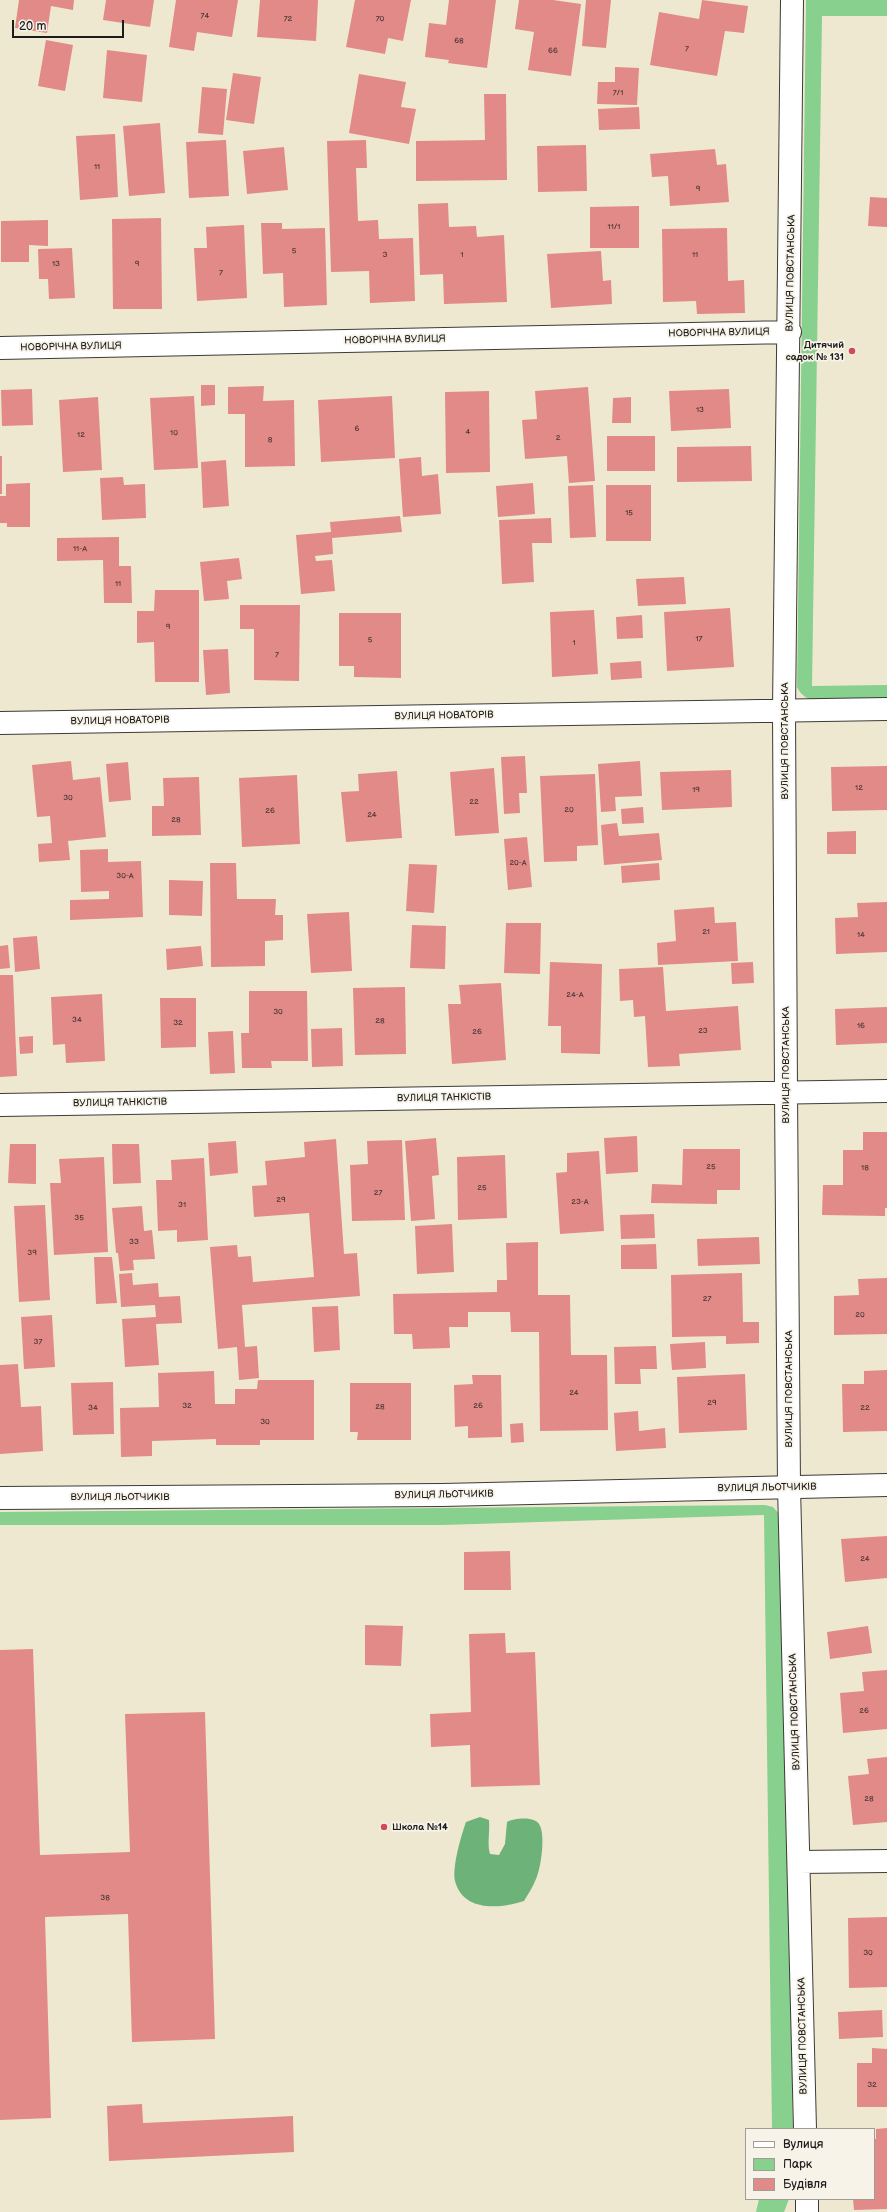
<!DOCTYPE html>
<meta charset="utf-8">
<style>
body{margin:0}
#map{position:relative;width:887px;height:2212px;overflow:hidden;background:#efe8d0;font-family:"Balsamiq Sans",sans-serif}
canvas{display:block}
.legend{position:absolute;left:745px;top:2128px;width:130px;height:72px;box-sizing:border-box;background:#f7f3e8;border:1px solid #9f9d96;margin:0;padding:5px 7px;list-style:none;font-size:12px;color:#1c1c1c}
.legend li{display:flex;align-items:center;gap:8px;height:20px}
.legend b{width:20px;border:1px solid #9f9d96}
.scale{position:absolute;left:12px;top:20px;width:112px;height:18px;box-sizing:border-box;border:2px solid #1c1c1c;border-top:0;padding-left:5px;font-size:12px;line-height:14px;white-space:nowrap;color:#1c1c1c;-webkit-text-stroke:3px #f7f3e8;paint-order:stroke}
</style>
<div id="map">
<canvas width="887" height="2212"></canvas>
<ul class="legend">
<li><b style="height:5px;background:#fff"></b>Вулиця</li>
<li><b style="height:11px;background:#87d08d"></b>Парк</li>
<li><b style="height:11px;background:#e18a87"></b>Будівля</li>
</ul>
<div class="scale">20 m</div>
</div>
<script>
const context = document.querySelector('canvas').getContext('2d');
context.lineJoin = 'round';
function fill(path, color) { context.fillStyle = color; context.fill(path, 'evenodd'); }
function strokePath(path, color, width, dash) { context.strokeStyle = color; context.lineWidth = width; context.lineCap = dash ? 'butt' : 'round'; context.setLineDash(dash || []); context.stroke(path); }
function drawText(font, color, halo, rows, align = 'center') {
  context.font = font + ' "Balsamiq Sans",sans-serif'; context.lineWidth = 3.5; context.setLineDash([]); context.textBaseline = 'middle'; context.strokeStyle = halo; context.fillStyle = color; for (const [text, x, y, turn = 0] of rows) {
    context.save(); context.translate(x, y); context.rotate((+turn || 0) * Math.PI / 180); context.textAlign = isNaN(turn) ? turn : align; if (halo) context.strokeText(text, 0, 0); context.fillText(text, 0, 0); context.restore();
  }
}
const green = new Path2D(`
 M806 0H887V16H822L812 686 887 685V701L818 702C808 699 802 697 797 687Z
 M765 1505 773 1507 781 1516 793 2129H772L764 1515 443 1525H0V1512Z
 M759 2199H789L784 2212H756Z`);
const forest = new Path2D(`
 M480 1817 489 1820C490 1832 487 1844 490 1854L499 1855 505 1844 507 1822C514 1818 534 1816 539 1824 546 1834 541 1868 536 1879 533 1887 528 1894 524 1901 500 1909 463 1912 455 1881 452 1867 461 1836 466 1822Z`);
const building = new Path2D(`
 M19 0H74L73 10 51 6 47 33 15 28Z
 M106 0H154L150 27 103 20Z
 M176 0H238L232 37 197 32 194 51 169 47Z
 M260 0H318L316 41 257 37Z
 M355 0H411L403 41 388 38 385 54 346 47Z
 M449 0H496L487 68 448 63 449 60 425 57 429 23 446 25Z
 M519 0H553L581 4 571 76 528 70 534 32 515 29Z
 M586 0H611L606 48 582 46Z
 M702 0 748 6 744 33 725 31 717 76 650 65 659 12 699 19Z
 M46 40 73 45 65 91 38 86Z
 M107 50 147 55 142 102 103 98Z
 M615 67 639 68 637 105 597 104 598 82H615Z
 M233 73 261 77 254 124 226 120Z
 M359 74 406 82 401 107 416 109 409 144 349 133Z
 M202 87 227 89 223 135 198 133Z
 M484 94H506L507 180 416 181V141L485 140Z
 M639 107 640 129 599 130 598 109Z
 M160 123 165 193 129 196 123 126Z
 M115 134 118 197 80 200 76 136Z
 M226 140 229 196 189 198 186 142Z
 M366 140 367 168H356L358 221 378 220 379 239 413 238 415 301 370 303 369 271 331 272 327 141Z
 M586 145 587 191 538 192 537 146Z
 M284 147 288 190 247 194 243 151Z
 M715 149 717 165 726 164 729 202 670 206 668 176 652 177 650 154Z
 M870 197 887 198V227L868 226Z
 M448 203 449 227 476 226 477 237 504 235 507 302 444 304 443 274 420 275 418 204Z
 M639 206V248H590V207Z
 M161 218 162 309H113L112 219Z
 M48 220V246L29 245V262H1V221Z
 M261 223H282V229L325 228 327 305 284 307 283 273 263 274Z
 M244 225 247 298 197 301 194 248H207L206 227Z
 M727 228 728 281 744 280 745 313 697 314 696 301 663 302 662 229Z
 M72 248 75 298 49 299 48 279H39L38 249Z
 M601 251 603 281 611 280 612 304 551 308 547 254Z
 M201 385H215V405L201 406Z
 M264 386 263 401 294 400 295 466 245 467V414H228V387Z
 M588 387 595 481 569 483 567 456 525 459 522 420 537 419 535 391Z
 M32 389 33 425 2 426 1 390Z
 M729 389 731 428 671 431 669 391Z
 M489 391 490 472 446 473 445 392Z
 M194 396 198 468 154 470 150 398Z
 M392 396 395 458 321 462 318 400Z
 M98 397 102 470 63 472 59 400Z
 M631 397V423H612L613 398Z
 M607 436H655V471H607Z
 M751 446 752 481 677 482V447Z
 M0 456H2V494H0Z
 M421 457 422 476 438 474 441 514 403 517 399 459Z
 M226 460 229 506 203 508 201 462Z
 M123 477 124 485 145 484 146 518 102 520 100 478Z
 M30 483V527H7V523H0V496H6V484Z
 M533 483 535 514 498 517 496 486Z
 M593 485 596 537 570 538 568 486Z
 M606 485H651V541H606Z
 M400 516 402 532 332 538 333 554 315 556 316 561 332 560 335 591 301 594 296 535 331 532 330 522Z
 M551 518 552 543H532L534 582 502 584 499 520Z
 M119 537V566H131L132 603H104L103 560 57 561V538Z
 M239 558 242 579 227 581 229 599 204 601 200 562Z
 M684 577 686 604 638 606 636 579Z
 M155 590H199V682H155L154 642 137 643V611H154Z
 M240 605H300L299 681 254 680V629H240Z
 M730 608 734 667 667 671 664 612Z
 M594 610 598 674 552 677 550 612Z
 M339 613H401V678L354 677V666H339Z
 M642 615 643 638 617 639 616 617Z
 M228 649 230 693 206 695 203 650Z
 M641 661 642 678 611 680 610 663Z
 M525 756 527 793H519L520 813 504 814 501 757Z
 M71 761 73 780 100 777 106 837 68 841 70 860 39 862 38 844 52 843 50 816 37 817 32 765Z
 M640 761 642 796 615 797 616 811 601 812 598 764Z
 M128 762 131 800 109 802 106 764Z
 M887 766V810L832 811 831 767Z
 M494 768 499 833 455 836 450 772Z
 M731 770 732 807 662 810 660 772Z
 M397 771 402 838 346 842 341 792 359 791 358 774Z
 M595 774 598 845 577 846V861L544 862 540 776Z
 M297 775 300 844 242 847 239 778Z
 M199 777 201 835 152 836V806H164L163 778Z
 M643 807 644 823 622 824 621 809Z
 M617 823 619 836 659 833 662 860 604 865 601 825Z
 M856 831V854H827V832Z
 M527 837 532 887 508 890 504 839Z
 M108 849V862L141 861 143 917 70 920V900L109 899V891L81 892 80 850Z
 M210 863H236L237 899H276L275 915H283V940L265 941V966L211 967Z
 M659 863 660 880 622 883 621 866Z
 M409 864 437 865 434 913 406 911Z
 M169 880 203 881 202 916 169 915Z
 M887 902V952L836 954 835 918 858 917 857 903Z
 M714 907 715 923 736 922 738 961 658 965 657 943 676 941 674 910Z
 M349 912 352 971 311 973 307 914Z
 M506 923H541L540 974 504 973Z
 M412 925 446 926 445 969 410 968Z
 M37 936 40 969 15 972 13 938Z
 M8 945 10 968 0 969V946Z
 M201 946 203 966 167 970 166 949Z
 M550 962 602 964 600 1054 561 1053V1026H548Z
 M753 962 754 983 732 984 731 963Z
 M663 967 666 1011 738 1006 741 1050 679 1054 680 1066 648 1067 645 1016 634 1017 633 1000 620 1001 619 969Z
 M0 975H13L17 1076 0 1077Z
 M501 983 506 1060 452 1064 448 1004H461L459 985Z
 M405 987 406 1054 355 1055 353 988Z
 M249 991H307L308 1061H271L272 1068H242L241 1033H249Z
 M102 994 105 1061 66 1063 65 1044 53 1045 51 997Z
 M160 998H196V1047L161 1048Z
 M887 1007V1043L836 1045 835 1009Z
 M342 1028 343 1066 312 1067 311 1029Z
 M233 1031 235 1073 210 1074 208 1032Z
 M33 1036V1053L20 1054 19 1037Z
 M863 1132H887V1208H885V1216L822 1215 823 1185H843V1150H863Z
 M637 1136 638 1172 606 1174 604 1138Z
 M436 1138 439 1175 432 1176 435 1219 411 1221 405 1141Z
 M336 1139 344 1254 357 1253 360 1296 242 1305 245 1347 257 1346 259 1378 239 1380 237 1347 218 1349 210 1247 237 1245 238 1257 251 1256 253 1282 314 1277 309 1213 254 1217 252 1186 267 1185 265 1161 305 1157 304 1142Z
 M402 1140 405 1220 352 1221 350 1165 368 1164 367 1141Z
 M236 1141 238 1173 210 1176 208 1143Z
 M10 1144H36V1184L8 1183Z
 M112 1144H139L141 1183 113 1184Z
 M683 1149H740V1190H717V1204L651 1203 652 1184 682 1185Z
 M599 1151 604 1231 560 1234 556 1173 567 1172V1153Z
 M505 1155 507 1218 458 1220 457 1157Z
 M104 1157 108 1252 54 1255 50 1183H61L59 1159Z
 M204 1158 208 1240 177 1242V1230L158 1231 156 1180H172L171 1160Z
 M45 1205 50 1300 19 1302 14 1206Z
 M142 1206 144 1231 152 1230 155 1259 133 1260 134 1270 120 1271 118 1253H116L112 1208Z
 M654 1214 655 1238 621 1239 620 1215Z
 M452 1224 454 1272 417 1274 415 1226Z
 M759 1237 760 1264 698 1266 697 1239Z
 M538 1242V1295H570L571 1355H607L608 1430 540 1431 539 1332H511L510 1312H468V1327H449L450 1348 413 1349 412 1334H394L393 1294 497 1292V1280H507L506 1243Z
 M656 1244 657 1269H621V1245Z
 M94 1257H112L117 1303 96 1304Z
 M132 1273 133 1285 158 1283 159 1297 180 1296 182 1323 156 1324 159 1365 125 1367 122 1319 156 1317 155 1305 121 1307 119 1274Z
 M742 1273 743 1322H759V1343L726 1344V1336L672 1337 671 1275Z
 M887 1278V1334L834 1335V1296L859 1295 858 1279Z
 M338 1306 340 1350 314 1352 312 1307Z
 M52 1315 55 1367 24 1369 21 1317Z
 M705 1342 706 1368 672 1370 670 1344Z
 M656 1346 657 1369H640L641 1384H615L614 1347Z
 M18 1364 21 1407 41 1406 43 1451 0 1454V1365Z
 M887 1370V1431L843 1432 842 1384H864V1371Z
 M214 1371 215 1404H235V1389H257L258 1380H314V1440H260V1445H216V1439L152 1441V1456L121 1457 120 1408 159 1407 158 1373Z
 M745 1374 747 1430 679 1433 677 1377Z
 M472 1375H501L502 1437 468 1438V1426L455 1427 454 1385 473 1384Z
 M113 1382 114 1434 73 1435 71 1383Z
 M350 1383H411V1440H357L358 1432H350Z
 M638 1411 639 1431 665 1428 666 1448 616 1451 614 1413Z
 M523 1423 524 1442 511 1443 510 1424Z
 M887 1536V1578L845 1582 841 1539Z
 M510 1551 511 1590H464V1552Z
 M365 1625 403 1626 401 1666 365 1665Z
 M868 1626 872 1653 830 1659 827 1632Z
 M505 1633 506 1653 535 1652 540 1785 471 1787 470 1745 431 1747 430 1714 471 1712 469 1634Z
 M33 1649 40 1855 130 1852 125 1714 205 1712 215 2039 132 2042 128 1914 45 1917 51 2118 0 2120V1650Z
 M887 1670V1729L843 1733 840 1693 864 1691 862 1672Z
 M887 1757V1822L853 1825 848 1776 869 1774 867 1759Z
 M887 1917V1987L849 1988 848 1918Z
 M882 2010 883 2037 839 2039 838 2012Z
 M872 2048 887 2049V2107H857V2063H872Z
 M142 2104 143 2123 293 2116 294 2152 109 2161 107 2106Z
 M887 2128V2209L854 2210 853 2199H874V2139H876V2129Z`);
const street = new Path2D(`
 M792 0 784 710 786 1093 789 1487 805 2129
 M0 348 790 332
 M0 723 887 709
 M0 1105 887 1091
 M0 1498 442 1495 887 1485
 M799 1862 887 1861
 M807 2199V2212`);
const markers = [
 [852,351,4,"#d1495b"],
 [384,1827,4,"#d1495b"]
];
const numberNames = [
 ["74",205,16],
 ["72",288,19],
 ["70",380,19],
 ["68",459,41],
 ["7",687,49],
 ["66",553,51],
 ["7/1",618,93],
 ["11",97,167],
 ["9",698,189],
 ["11/1",614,227],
 ["5",294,251],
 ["3",385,255],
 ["1",462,255],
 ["11",695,255],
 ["13",56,264],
 ["9",137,264],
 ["7",221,273],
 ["13",700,410],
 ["6",357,429],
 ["4",468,432],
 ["10",174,433],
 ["12",81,435],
 ["2",558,438],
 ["8",270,440],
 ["15",629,513],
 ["11-А",80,549],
 ["11",118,584],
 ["9",168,627],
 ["17",699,639],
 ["5",370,640],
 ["1",574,643],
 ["7",277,655],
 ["12",859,788],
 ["19",696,790],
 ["30",68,798],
 ["22",474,802],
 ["20",569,810],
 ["26",270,811],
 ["24",372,815],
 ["28",176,820],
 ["20-А",518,863],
 ["30-А",125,876],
 ["21",706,932],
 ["14",861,935],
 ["24-А",575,995],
 ["30",278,1012],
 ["34",77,1020],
 ["28",380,1021],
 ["32",178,1023],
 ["16",861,1026],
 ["23",703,1031],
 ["26",477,1032],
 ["25",711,1167],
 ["18",865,1168],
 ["25",482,1188],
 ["27",378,1193],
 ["29",281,1200],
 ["23-А",580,1202],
 ["31",182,1205],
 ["35",79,1218],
 ["33",134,1242],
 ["39",32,1253],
 ["27",707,1299],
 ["20",860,1315],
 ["37",38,1342],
 ["24",574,1393],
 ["29",712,1403],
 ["32",187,1406],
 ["26",478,1406],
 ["28",380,1407],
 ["34",93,1408],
 ["22",865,1408],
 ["30",265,1422],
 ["24",865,1559],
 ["26",864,1711],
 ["28",869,1799],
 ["38",105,1898],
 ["30",868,1953],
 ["32",872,2085]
];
const streetNames = [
 ["ВУЛИЦЯ ПОВСТАНСЬКА",791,273,-89],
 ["НОВОРІЧНА ВУЛИЦЯ",719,333,-1],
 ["НОВОРІЧНА ВУЛИЦЯ",395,340,-1],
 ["НОВОРІЧНА ВУЛИЦЯ",71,347,-1],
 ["ВУЛИЦЯ НОВАТОРІВ",444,716,-1],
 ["ВУЛИЦЯ НОВАТОРІВ",120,721,-1],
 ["ВУЛИЦЯ ПОВСТАНСЬКА",785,741,-90],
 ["ВУЛИЦЯ ПОВСТАНСЬКА",786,1065,-90],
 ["ВУЛИЦЯ ТАНКІСТІВ",444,1098,-1],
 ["ВУЛИЦЯ ТАНКІСТІВ",120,1103,-1],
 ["ВУЛИЦЯ ПОВСТАНСЬКА",789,1389,-90],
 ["ВУЛИЦЯ ЛЬОТЧИКІВ",767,1488,-1],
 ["ВУЛИЦЯ ЛЬОТЧИКІВ",444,1495,-1],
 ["ВУЛИЦЯ ЛЬОТЧИКІВ",120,1497],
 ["ВУЛИЦЯ ПОВСТАНСЬКА",795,1712,-92],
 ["ВУЛИЦЯ ПОВСТАНСЬКА",803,2036,-91]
];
const poiNames = [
 ["Дитячий",844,345],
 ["садок № 131",844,357],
 ["Школа №14",392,1827,"left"]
];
fill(green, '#87d08d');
fill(forest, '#6db278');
fill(building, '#e18a87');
strokePath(street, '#3c3b37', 24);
strokePath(street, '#fff', 22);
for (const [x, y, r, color] of markers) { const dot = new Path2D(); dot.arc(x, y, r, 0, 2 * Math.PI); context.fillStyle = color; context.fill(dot); strokePath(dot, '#f7f3e8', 1.5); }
drawText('8px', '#4d3837', null, numberNames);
drawText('10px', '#1c1c1c', '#f7f3e8', streetNames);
drawText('bold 10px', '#1c1c1c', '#f7f3e8', poiNames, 'right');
</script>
